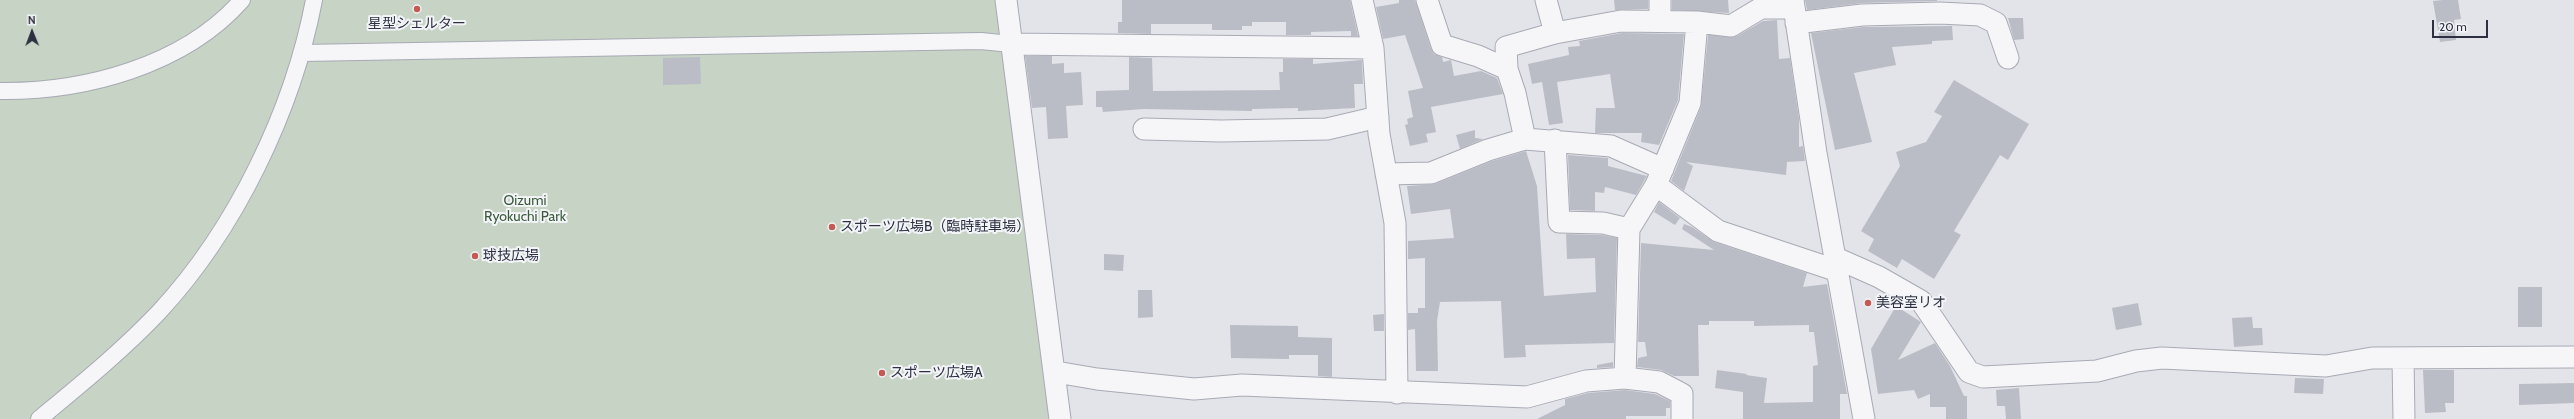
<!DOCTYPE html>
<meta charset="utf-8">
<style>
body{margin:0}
#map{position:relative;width:2574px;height:419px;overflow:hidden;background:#e3e4ea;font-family:Cabin,sans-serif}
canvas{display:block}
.north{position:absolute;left:12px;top:12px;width:40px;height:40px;-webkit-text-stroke:3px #f3f4f7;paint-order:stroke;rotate:359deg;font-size:11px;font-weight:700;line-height:16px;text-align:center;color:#2c3041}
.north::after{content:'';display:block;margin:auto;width:14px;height:18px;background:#2c3041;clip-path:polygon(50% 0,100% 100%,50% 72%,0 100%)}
.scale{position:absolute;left:2432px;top:20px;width:56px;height:18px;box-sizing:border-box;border:2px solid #2c3041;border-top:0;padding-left:5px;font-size:12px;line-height:14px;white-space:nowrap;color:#2c3041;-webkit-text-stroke:3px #f3f4f7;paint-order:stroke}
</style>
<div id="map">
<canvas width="2574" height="419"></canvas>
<div class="north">N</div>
<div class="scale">20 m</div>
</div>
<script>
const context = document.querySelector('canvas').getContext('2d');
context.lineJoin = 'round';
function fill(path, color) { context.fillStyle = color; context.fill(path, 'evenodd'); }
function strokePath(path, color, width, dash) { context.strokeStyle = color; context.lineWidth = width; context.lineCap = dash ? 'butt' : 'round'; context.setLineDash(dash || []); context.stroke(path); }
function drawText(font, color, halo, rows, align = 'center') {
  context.font = font + ' Cabin,"Noto Sans JP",sans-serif'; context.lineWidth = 4; context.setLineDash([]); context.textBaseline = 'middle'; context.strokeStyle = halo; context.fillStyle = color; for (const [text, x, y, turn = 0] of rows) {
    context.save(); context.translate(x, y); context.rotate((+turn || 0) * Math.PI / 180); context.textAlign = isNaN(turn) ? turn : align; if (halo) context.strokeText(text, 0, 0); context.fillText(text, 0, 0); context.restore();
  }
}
const green = new Path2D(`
 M0 0H998L1051 419H0Z`);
const building = new Path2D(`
 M1122 0H1350L1358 36H1351V31L1311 32V35H1286V22H1252V26H1242V30H1212V24H1151V34L1118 33V22H1122Z
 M1399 0H1415L1431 49 1434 54 1442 57 1443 62 1451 60 1454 76 1481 71 1497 78 1503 94 1431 107 1436 132 1426 134 1428 142 1410 146 1405 125 1408 124 1407 119 1413 117 1408 91 1423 88 1405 35 1383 39 1376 7 1399 3Z
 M1614 0H1648V9L1615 10Z
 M1672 0H1728L1729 13 1672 10Z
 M1805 0H1937V1L1862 3 1807 10Z
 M2443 0H2458L2461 19 2454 20 2456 40 2440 42 2433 1Z
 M2008 18H2023L2024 39 2014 40Z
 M1777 20 1779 59 1790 58 1799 119V147L1803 146 1805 161 1787 162 1786 175 1686 162 1693 166 1684 191 1671 181 1701 107 1708 35 1737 36 1763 21Z
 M1952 26 1953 40 1932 41V44L1892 47 1896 65 1854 73 1872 142 1835 150 1811 33 1863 27Z
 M1622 33 1684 34 1678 100 1659 145 1641 142 1642 133H1595L1596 108H1615L1610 74 1557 82 1563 123 1549 125 1542 82 1532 84 1528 64 1569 55 1568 47 1580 46 1579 41Z
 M1025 56H1052V64L1064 63V73L1081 72 1083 105 1066 106 1068 138 1048 139 1046 107 1032 108Z
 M700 57 701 84 663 85V58Z
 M1129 57 1152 58 1153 91 1280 90 1279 72H1283V59H1313V64L1362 60 1363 84H1354L1355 108 1298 111V108L1252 109V111L1144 109 1103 112 1102 107H1096V91L1129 90Z
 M1954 80 2029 124 2008 160 2000 155 1954 231 1961 235 1934 279 1902 259 1897 268 1868 251 1874 239 1861 231 1900 166 1896 152 1926 142 1942 116 1934 112Z
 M1475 130V138L1483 139 1460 149 1456 135Z
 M1526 151 1537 186 1544 296 1596 292 1595 258 1567 259 1566 234 1602 235 1617 238 1614 343 1525 345 1526 357 1504 358 1501 301 1440 302 1437 321 1438 371H1416L1415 329 1408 330V313H1418V308H1425V258L1408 259V241L1454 238 1450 209 1411 214 1407 186 1435 184 1492 161Z
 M1568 155 1608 158V166L1647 176 1636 195 1605 187 1604 193 1595 192V211L1570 210Z
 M1659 202 1680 218 1675 225 1654 212Z
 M1684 224 1692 227 1714 242 1807 273 1803 287 1827 284 1847 394H1840V419H1743V392L1715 388 1717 370 1747 374 1746 375 1767 378 1764 403 1813 402V366L1818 365 1814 332H1809V325L1754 326V321H1709V325H1698L1699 376H1674L1661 370 1637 367 1638 358 1647 356 1645 342H1638L1641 243 1714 250 1682 229Z
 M1104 254 1124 255 1123 271 1104 270Z
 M2518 287H2542V327H2518Z
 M1138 290H1152L1153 317 1138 318Z
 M2138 303 2142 325 2116 330 2112 308Z
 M1896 306 1921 322 1898 360 1935 343 1950 366 1964 396H1967V419H1946V407H1930V394L1918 399 1914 390 1878 394 1871 349Z
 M1384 314V331H1374L1373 315Z
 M2252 317 2253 328H2262L2263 345 2234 347 2232 318Z
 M1230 325 1298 326V337L1332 338V377L1318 376V355H1289V359L1231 358Z
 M1613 362V367L1597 368V365Z
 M2423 370H2454V403H2445L2446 412 2425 413Z
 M2295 378 2324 379 2323 394 2294 393Z
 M2574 383V403L2519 405V384Z
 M2019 388 2021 419H2006L2005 406H1997L1996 390Z
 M1625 390 1655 394 1670 401V408H1666V416H1626V419H1537L1565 405V399L1588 393Z`);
const pedestrian = new Path2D(`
 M302 53 981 41 1011 44
 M0 91C84 92 184 66 242 0
 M39 419C80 385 122 351 159 312 236 229 293 110 314 0`);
const minor = new Path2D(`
 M1006 0 1060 419
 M1362 0 1373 48 1379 134 1395 223 1397 393
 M1427 0 1442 45 1478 56 1507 69 1515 93 1525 139
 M1546 0 1555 33
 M1660 0V21
 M1793 0 1816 153 1864 419
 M1796 23 1862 15 1940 13 1980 15 1996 23 2008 58
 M1011 44 1373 48
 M1507 69 1506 47 1555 33 1621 21 1697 22 1731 26 1761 8H1793
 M1144 129 1221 131 1327 129 1378 117
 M1555 140 1559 222 1603 223 1629 229
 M1386 174 1431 173 1488 150 1525 139 1611 146 1663 169
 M1656 185 1718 231 1838 271
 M1836 258 1879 277 1921 301 1969 372 1983 377 2097 371 2136 361 2162 358 2326 366 2372 358 2574 357
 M2403 358 2404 419
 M1056 372 1097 379 1194 389 1242 385 1527 397 1586 381 1625 378 1659 382 1682 394V419
 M1625 378 1629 229 1656 185 1690 103 1697 22`);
const markers = [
 [417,9,4,"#c35b54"],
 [832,227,4,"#c35b54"],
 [475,256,4,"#c35b54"],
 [1868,303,4,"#c35b54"],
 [882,373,4,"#c35b54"]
];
const poiNames = [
 ["星型シェルター",417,24,"center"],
 ["スポーツ広場B（臨時駐車場）",840,227],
 ["球技広場",483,256],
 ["美容室リオ",1876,303],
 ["スポーツ広場A",890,373]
];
const parkNames = [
 ["Oizumi",525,201],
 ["Ryokuchi Park",525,217]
];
fill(green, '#c6d3c5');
fill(building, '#bbbdc6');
strokePath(pedestrian, '#a8aab4', 18);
strokePath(minor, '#a8aab4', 23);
strokePath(pedestrian, '#f6f6f9', 16);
strokePath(minor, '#f6f6f9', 21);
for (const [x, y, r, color] of markers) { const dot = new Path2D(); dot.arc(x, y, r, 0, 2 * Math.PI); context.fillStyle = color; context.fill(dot); strokePath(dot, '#f3f4f7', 1.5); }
drawText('14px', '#2c3041', '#f3f4f7', poiNames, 'left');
drawText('14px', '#3b5b3c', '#f3f4f7', parkNames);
</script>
